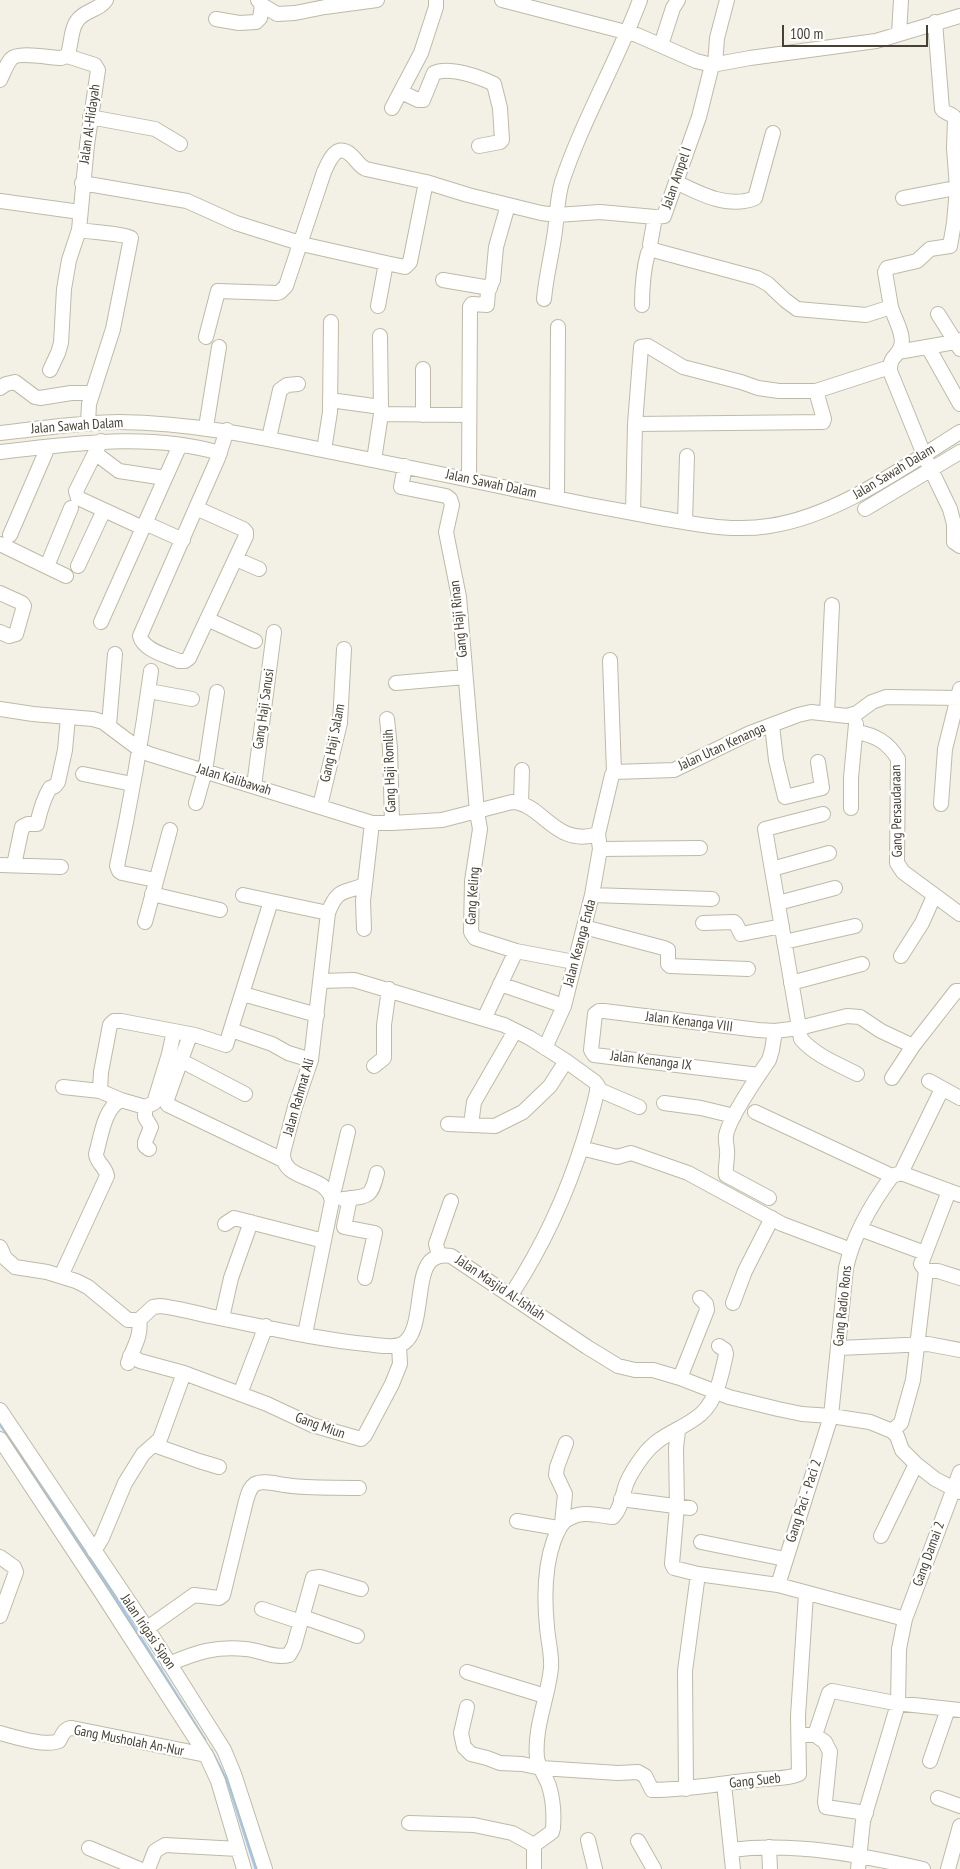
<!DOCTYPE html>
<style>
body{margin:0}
#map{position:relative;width:960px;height:1869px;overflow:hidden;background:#f3f1e5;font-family:"PT Sans Narrow",sans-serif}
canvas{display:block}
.scale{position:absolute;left:782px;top:25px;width:146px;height:22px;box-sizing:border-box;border:2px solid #464134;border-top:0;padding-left:6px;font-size:15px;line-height:18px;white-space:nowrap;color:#464134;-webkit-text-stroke:4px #fff;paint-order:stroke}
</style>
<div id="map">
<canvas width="960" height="1869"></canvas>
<div class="scale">100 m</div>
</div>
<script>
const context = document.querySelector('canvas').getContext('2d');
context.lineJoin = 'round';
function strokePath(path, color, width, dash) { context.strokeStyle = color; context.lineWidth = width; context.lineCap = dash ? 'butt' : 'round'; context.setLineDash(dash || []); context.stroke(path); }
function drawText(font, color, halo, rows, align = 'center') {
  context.font = font + ' "PT Sans Narrow",sans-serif'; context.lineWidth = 4.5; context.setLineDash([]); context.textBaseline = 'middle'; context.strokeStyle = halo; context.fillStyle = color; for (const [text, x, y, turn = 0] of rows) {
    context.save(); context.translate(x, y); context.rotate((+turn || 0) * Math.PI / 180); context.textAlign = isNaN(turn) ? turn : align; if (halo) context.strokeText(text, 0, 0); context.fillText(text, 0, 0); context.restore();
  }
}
const stream = new Path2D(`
 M0 1424 113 1594 205 1740
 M211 1750 229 1785 256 1869`);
const minor = new Path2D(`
 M258 0 262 5 277 14 295 13 325 7 377 0
 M502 0 637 35 696 61 712 65 750 58 876 41 960 16
 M216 19 239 23 256 22 260 18 262 5
 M899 34 901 0
 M661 45 673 8 678 0
 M715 65 717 38 727 0
 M0 80C3 74 6 65 11 59 18 51 51 58 61 58L67 56C72 45 70 30 77 21 84 10 100 10 106 0
 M401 92 418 100H423L434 73C449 66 480 77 494 84L500 108 502 140 500 142 479 146
 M392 108 421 53 436 7V0
 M90 117 155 129 180 144
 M676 182C700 194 729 209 755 198L773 133
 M82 183 187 201 236 223 306 245 386 263
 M903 198 960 187
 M0 201 80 212
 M655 217 650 245 653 250 757 278 768 284 785 300 797 309 866 315 891 307 885 272 887 268 917 261 930 249 950 246 954 223 957 188 954 148 955 118C952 113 945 114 942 109L935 22
 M79 230C90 232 126 234 131 238L113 329 89 404 88 423
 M443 280 490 288
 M544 299C546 276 552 254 555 231 557 215 557 199 562 182 583 119 617 62 640 0
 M642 305C642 286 643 271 648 253L653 250
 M378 306 386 263 405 267 410 262 426 182
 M891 307C894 318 905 335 901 346 898 358 890 354 890 371L925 457 950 509 954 524V542L960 546
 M938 314 960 349
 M380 336 381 407
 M206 337 218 291 277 293 280 292 286 286 324 172C329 161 336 142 351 155 357 160 359 166 366 169L426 182 468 195 541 213 557 215 600 212 655 217 664 216 699 117 712 65
 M928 347 960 404
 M898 352 955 342 960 340
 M50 370 58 353 61 343 64 289 69 260 79 230 87 145 98 70 95 65 67 56
 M0 388 6 384 15 382 35 397 40 398 71 393H92
 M330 400 381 407V414L469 415
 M423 415V369
 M635 424 823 422 824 419 816 391
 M206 427 219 347
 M0 433C40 429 79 422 119 422 192 423 256 436 327 451 392 464 457 477 522 491 568 501 614 510 660 518 696 524 732 532 769 526 837 516 902 468 960 432
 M269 438 280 390 287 385 298 384
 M101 441 76 491 78 498 143 528
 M324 450 330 412 331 322
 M0 452C73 444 147 432 220 453
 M95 453 119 471 165 478
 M374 460 381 414
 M405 466 401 487 446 496 450 499 452 505 446 532 459 597 477 812 480 829 472 881 471 932 475 938 516 951 574 962
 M469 480 470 307 472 304 487 305 488 291 493 280 496 247 508 205
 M557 498 558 327
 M196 508 243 529 246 532V536L189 658 185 661H179C167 656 143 650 140 636L196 508 218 458 227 430
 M865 509 960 452
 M633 513 635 424 641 347 648 346 683 367 741 382 758 388 779 391H816L890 367
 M685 522 687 456
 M145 523 183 540
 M10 535 48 447
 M0 544 66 576
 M236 559 259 569
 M47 566 71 508
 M78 566 104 510
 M0 593 22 603 24 606 16 634 9 636 0 632
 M207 619 255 641
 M101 622 180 445
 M610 660 614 772
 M151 671C142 737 131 801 117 866L119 871 122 873 155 880
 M396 683 465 677
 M149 691 192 699
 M0 709 33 714 93 719 103 722 139 749 149 754 372 823H392L442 820 512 802C543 803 555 848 598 834L612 775 614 772 674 770 750 733 798 715 811 712 847 716 857 713 872 702 886 697 960 698
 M827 714 832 605
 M387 719 390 748 392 823
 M109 725 115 654
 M772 725 776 760 785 797 822 788 818 762
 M856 732C875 735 888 742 898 759L897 863 903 872 960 914
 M83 774 132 784
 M254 786 274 632
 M196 803 205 771 217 692
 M521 803 522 770
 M941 804 945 749 960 689
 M320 806 340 723 344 649
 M851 808V778L856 724
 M823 814 765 829 801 1039C816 1056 838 1064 857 1074
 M600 849 700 848
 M0 865 61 867
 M14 865 22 827 28 824H37C40 811 43 799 50 788L55 786 58 782 65 750 68 717
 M772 869 829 853
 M152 894 220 910
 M243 895 328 913
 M592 895 712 899
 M778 903 835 888
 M145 922 170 830
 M703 923 734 922 736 924 741 934 782 926
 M584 927 664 948 668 950V964L670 966 748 969
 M364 929 363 901 372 823
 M784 942 855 926
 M901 956 922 923 934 896
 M321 981 354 980 504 1025 530 1038 566 1061
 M791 983 862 964
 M500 984 564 1006
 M243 994 317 1015
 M484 1019 516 951
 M231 1030 272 1044 288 1053 311 1060
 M190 1035 166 1102 168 1105 283 1160
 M545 1048 564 1006 592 895 600 849 598 834
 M180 1060 245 1094
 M374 1066 384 1058V1025L389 989
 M759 1075 594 1055 591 1050 595 1014 599 1011H604L758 1030 775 1031 799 1028 847 1016 860 1017 881 1031 913 1046 956 991H960
 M892 1078 913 1046
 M929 1081 960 1098
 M63 1087 100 1091 121 1100
 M597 1089 639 1107
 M100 1091 101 1072 110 1025 114 1021H121L195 1035 226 1045 271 901
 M664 1103 701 1108 734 1116
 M145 1107V1117L151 1127 145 1142V1146L149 1149
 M755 1112 892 1176
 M448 1124 495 1126 523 1112 550 1086 566 1061 595 1082 598 1086C595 1104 589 1122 584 1139 567 1194 543 1246 511 1295
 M471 1125 474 1102 515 1031
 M581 1148 617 1157 631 1153 688 1173 782 1224 851 1250
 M901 1173 942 1089
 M331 1195 335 1187 348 1132
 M350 1198 344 1227 375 1233 365 1278
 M769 1198 726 1175C725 1168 727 1163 727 1155 728 1149 725 1142 726 1136 728 1119 758 1076 769 1060L772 1050 775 1031
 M343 1199C368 1196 371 1199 377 1173
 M225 1224 234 1218 324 1241
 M860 1229 925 1253
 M0 1247 5 1258 15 1267 47 1272 76 1281 88 1287 128 1320H139L153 1307 160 1306C177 1308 193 1312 209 1316 261 1326 314 1339 366 1344 377 1345 390 1348 400 1345 426 1335 413 1272 433 1259 439 1255 444 1255 451 1256L587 1347 618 1366 635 1370H653L680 1378 729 1397 778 1409 802 1414 831 1416 870 1422 892 1431 897 1436 902 1450 916 1464 935 1479 960 1492
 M439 1255 436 1244 451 1201
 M926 1271 921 1264 949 1191
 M61 1276 107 1176C106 1167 96 1162 96 1154 101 1137 104 1108 121 1100L145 1107 154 1103 169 1054 174 1031
 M733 1303 745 1271 772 1218
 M222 1318 231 1278 251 1222
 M305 1334 332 1201C328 1173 282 1183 283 1153L295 1107 311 1060 328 913C338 887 344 894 364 885
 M839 1348 928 1344 960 1350
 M130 1356 140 1361 184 1373 267 1404 312 1425 361 1439 365 1435 392 1384 400 1364 399 1345
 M128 1363C133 1348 142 1336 139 1320
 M680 1378 707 1310 706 1304 700 1298
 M240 1394 266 1326
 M0 1410 154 1639 224 1750 234 1774 265 1869
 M678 1431 676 1448 677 1506 672 1564 674 1568 698 1574 778 1585 905 1619
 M892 1431 901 1423 913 1380 926 1271H938L960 1278
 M0 1439 101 1592 206 1755 218 1781 244 1869
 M154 1445 199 1461 219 1467
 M621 1499 690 1508
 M517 1521 558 1528
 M562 1524 565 1494 556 1475 557 1467 566 1443
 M881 1536 916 1464
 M701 1542 785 1559
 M94 1551 102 1538 125 1483 143 1454 160 1439 184 1373
 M0 1557 14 1567 16 1572 0 1616
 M778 1585 831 1416 846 1268C853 1236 872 1203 892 1176L901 1173 960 1195
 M262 1609 301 1622
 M303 1617 357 1636
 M146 1629 194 1595 219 1598 223 1595 246 1501C248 1495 249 1488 255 1484 263 1480 277 1484 285 1485 311 1489 333 1487 359 1488
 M169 1664C197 1652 215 1646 246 1649 260 1650 275 1659 289 1655L294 1646 313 1578 320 1577 361 1589
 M467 1672 545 1696
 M467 1707 461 1733 464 1747 471 1754 487 1758 500 1763 522 1764 541 1768 618 1773 638 1772 645 1776 652 1790C690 1790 726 1782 764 1779 776 1778 788 1779 799 1774L798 1716 806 1594
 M0 1733C15 1737 45 1747 59 1741 62 1736 64 1728 72 1728L206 1755
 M799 1735H815L829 1693 832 1691 895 1703 960 1710
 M815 1735 825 1742 830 1752 825 1802 826 1807 866 1813
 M930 1761 948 1709
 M724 1784 733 1869
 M686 1789 685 1671 698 1574
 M938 1798 960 1806
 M409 1823 474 1825 512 1833 534 1845
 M588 1840 595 1869
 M638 1841 654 1869
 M769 1847 770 1869
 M89 1848 139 1869
 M731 1850C796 1842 860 1855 923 1869
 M148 1869 155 1851 165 1845 238 1849
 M534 1869V1845L552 1832 553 1828C554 1815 553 1799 549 1786 546 1777 539 1768 537 1758 534 1727 548 1698 551 1668 552 1654 548 1641 547 1627 544 1597 544 1568 554 1540 558 1531 561 1521 572 1517 584 1511 600 1516 613 1517 622 1508 622 1494 627 1482 631 1473 637 1464 643 1456 660 1433 681 1431 701 1414 717 1400 722 1373 726 1354L725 1350 719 1346
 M858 1869 863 1821 898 1704 899 1649 905 1619 960 1472
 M948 1869 960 1826`);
const streetNames = [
 ["Jalan Al-Hidayah",90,124,-82],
 ["Jalan Ampel I",677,178,-71],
 ["Jalan Sawah Dalam",77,426,-4],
 ["Jalan Sawah Dalam",894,472,-31],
 ["Jalan Sawah Dalam",491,484,12],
 ["Gang Haji Rinan",459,619,-96],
 ["Gang Haji Sanusi",264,709,-82],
 ["Gang Haji Salam",333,743,-79],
 ["Jalan Utan Kenanga",722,747,-25],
 ["Gang Haji Romlih",390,771,-92],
 ["Jalan Kalibawah",234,780,17],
 ["Gang Persaudaraan",897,811,-91],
 ["Gang Keling",473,896,-86],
 ["Jalan Keanga Enda",580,943,-75],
 ["Jalan Kenanga VIII",689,1022,7],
 ["Jalan Kenanga IX",651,1061,7],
 ["Jalan Rahmat Ali",299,1097,-74],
 ["Jalan Masjid Al-Ishlah",500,1288,34],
 ["Gang Radio Rons",843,1306,-84],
 ["Gang Miun",320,1426,20],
 ["Gang Paci - Paci 2",804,1501,-72],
 ["Gang Damai 2",929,1554,-70],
 ["Jalan Irigasi Sipon",148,1632,56],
 ["Gang Musholah An-Nur",129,1741,11],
 ["Gang Sueb",755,1781,-6]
];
strokePath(stream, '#9dc7f4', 3);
strokePath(minor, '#bfbaa7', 16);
strokePath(minor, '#fff', 14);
drawText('14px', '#464134', '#fff', streetNames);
</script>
